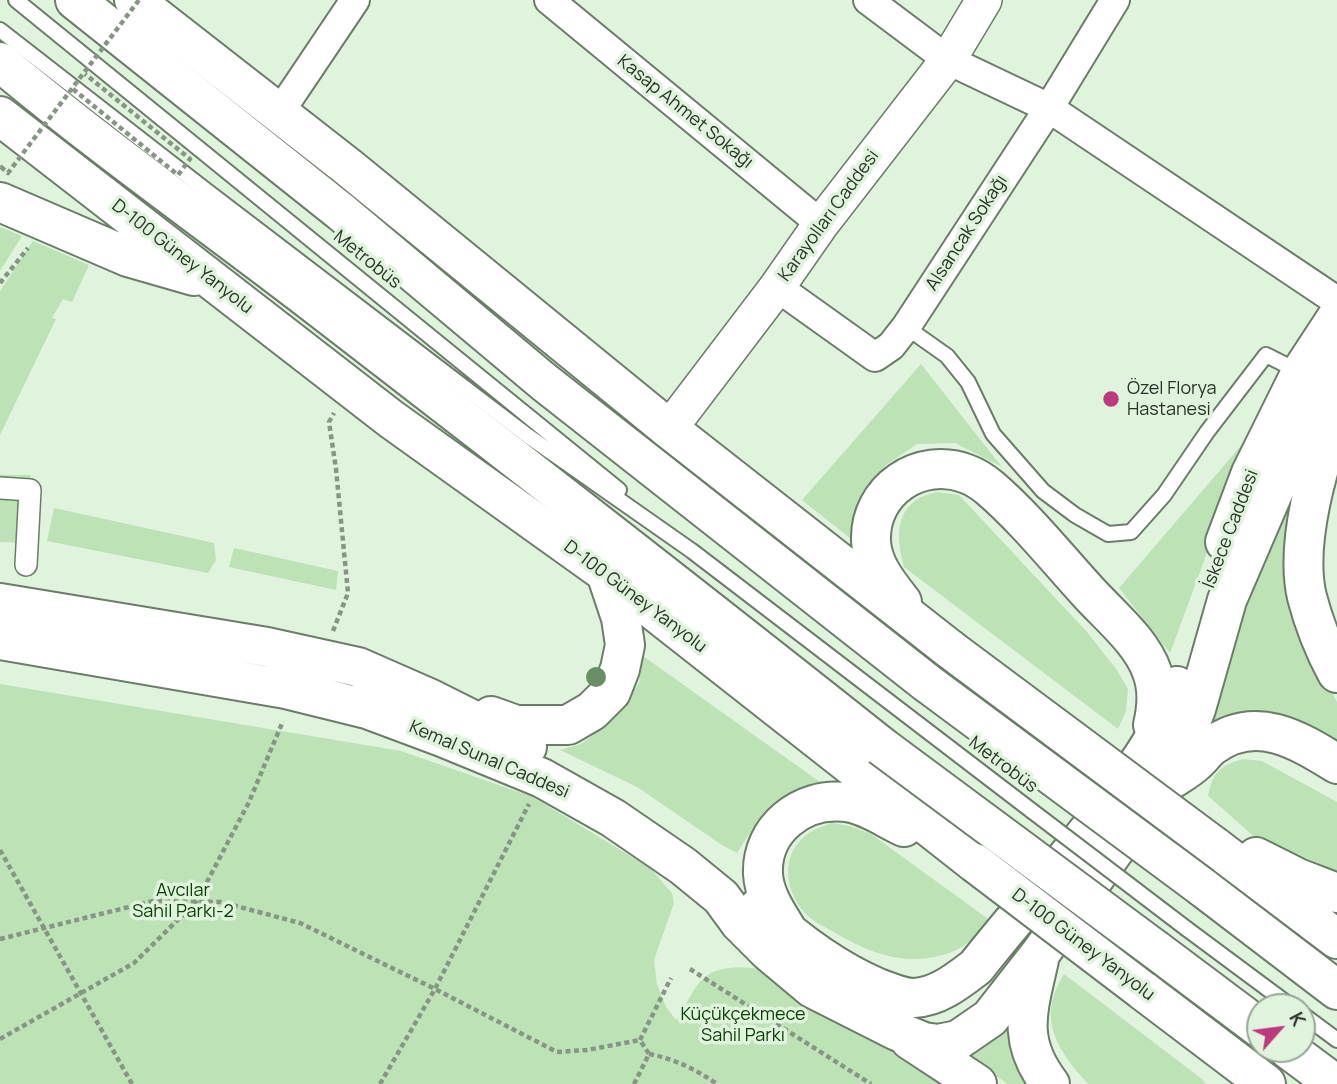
<!DOCTYPE html>
<meta charset="utf-8">
<style>
body{margin:0}
#map{position:relative;width:1337px;height:1084px;overflow:hidden;background:#e0f4dd;font-family:Manrope,sans-serif}
canvas{display:block}
.north{position:absolute;left:1246px;top:993px;width:70px;height:70px;box-sizing:border-box;background:#e0f4dd;border:2px solid #97a695;border-radius:50%;rotate:62deg;font-size:19px;font-weight:700;line-height:28px;text-align:center;color:#293128}
.north::after{content:'';display:block;margin:auto;width:24px;height:32px;background:#bc397f;clip-path:polygon(50% 0,100% 100%,50% 72%,0 100%)}
</style>
<div id="map">
<canvas width="1337" height="1084"></canvas>
<div class="north">K</div>
</div>
<script>
const context = document.querySelector('canvas').getContext('2d');
context.lineJoin = 'round';
function fill(path, color) { context.fillStyle = color; context.fill(path, 'evenodd'); }
function strokePath(path, color, width, dash) { context.strokeStyle = color; context.lineWidth = width; context.lineCap = dash ? 'butt' : 'round'; context.setLineDash(dash || []); context.stroke(path); }
function drawText(font, color, halo, rows, align = 'center') {
  context.font = font + ' Manrope,sans-serif'; context.lineWidth = 7; context.setLineDash([]); context.textBaseline = 'middle'; context.strokeStyle = halo; context.fillStyle = color; for (const [text, x, y, turn = 0] of rows) {
    context.save(); context.translate(x, y); context.rotate((+turn || 0) * Math.PI / 180); context.textAlign = isNaN(turn) ? turn : align; if (halo) context.strokeText(text, 0, 0); context.fillText(text, 0, 0); context.restore();
  }
}
const green = new Path2D(`
 M0 227 22 236 0 271Z
 M33 241 89 265 72 302 63 299 52 318 56 319 0 435V291Z
 M921 364 1002 467 955 443 917 444 886 465 871 491 860 546 802 500Z
 M1251 434 1170 653 1119 588Z
 M0 475H31L25 543 0 542Z
 M937 492 959 495 1087 632 1117 670 1128 689 1126 711 1118 729 904 567C898 545 893 517 916 500 921 496 931 494 937 492Z
 M1286 506 1290 508 1285 568 1307 649 1337 702V753L1256 715 1230 716 1207 724 1227 659Z
 M54 508 214 543 216 560 208 573 47 541Z
 M234 548 338 571 336 590 229 567Z
 M643 656 820 782 800 791 759 819 737 853 722 845 637 787 560 750 581 744 603 727 623 706 639 683Z
 M0 684 401 751 533 797 650 868 672 893 674 903 654 960 657 984 666 1007 676 1020C685 1009 690 993 700 982 715 965 739 966 759 969L945 1084H0Z
 M1243 759 1262 761 1337 802V871L1289 851 1266 847 1208 796C1212 773 1221 765 1243 759Z
 M832 823 850 826 871 834 991 921C978 934 966 947 949 953 906 968 869 953 832 931 825 927 816 923 809 917 788 898 779 863 800 841 808 831 821 827 832 823Z
 M1064 974 1202 1079 1206 1084H1088C1057 1049 1036 1019 1064 974Z
 M1009 1016V1039L1024 1084H1008L966 1056Z`);
const path = new Path2D(`
 M0 166 1 167
 M0 283 28 248
 M333 631 348 593 336 469 329 422 334 413
 M0 850 132 1084
 M0 939 153 901 221 902 300 923 435 989 557 1052 587 1050 640 1040
 M690 969 871 1084
 M0 1039 134 963 197 901 249 802 283 721
 M640 1040 671 978
 M649 1054C675 1059 695 1069 717 1084
 M380 1084 435 989 529 804
 M634 1084 649 1054 640 1040`);
const service = new Path2D(`
 M16 0 619 490
 M0 30 207 191 528 436 692 551 1032 811
 M906 327 947 356 968 382 993 434 1043 491 1075 515 1108 534 1131 532 1164 495 1207 432 1266 355 1300 372
 M1187 929 1292 1007
 M1302 1014 1337 1040`);
const pedestrian = new Path2D(`
 M0 488 30 490 26 565`);
const minor = new Path2D(`
 M549 0 821 224
 M868 0 948 60 1049 108 1337 301
 M279 113 355 0
 M777 287 875 357 891 346 906 327 1049 108 1115 0`);
const tertiary = new Path2D(`
 M669 429 777 287 821 224 948 60 984 0`);
const primary = new Path2D(`
 M134 0 348 167 669 429 951 650
 M0 116 391 419 606 573 975 863
 M0 202 128 257 194 276
 M1337 411C1319 463 1294 543 1307 597 1314 624 1324 649 1337 673
 M1225 542 1251 473 1301 372 1337 317
 M902 602C888 584 872 565 871 541 869 490 920 456 967 474 975 477 984 483 990 488 1026 519 1057 558 1089 593 1110 616 1142 642 1152 672 1158 688 1157 708 1153 725
 M0 603 267 647 358 667 431 699 527 747
 M0 640 286 689 367 709 442 737 542 778 613 818 683 866 721 897 740 923 769 952 812 988 897 1031 924 1042 938 1044 958 1040 990 1018 1040 954 1167 777 1178 756 1196 709 1227 600 1282 472 1337 370
 M491 716 516 725H568L592 711 611 692 620 669 625 645 621 618 606 573
 M1169 781C1178 775 1189 769 1196 762 1202 757 1206 750 1212 746 1255 714 1297 739 1337 764
 M1214 846 1337 939
 M1256 857 1298 878 1337 893
 M759 907C795 940 833 969 878 988 889 992 903 998 914 998 938 997 959 980 976 967 1022 908 1074 853 1118 792 1143 758 1165 726 1177 686
 M786 928C776 912 764 894 763 874 761 829 802 797 845 802 865 804 885 818 904 827
 M1039 960C1028 1010 1016 1040 1050 1084
 M1142 990 1266 1084
 M910 1040 977 1084`);
const trunk = new Path2D(`
 M75 0 340 211 544 382 927 683
 M0 62C99 145 204 219 307 298 499 446 691 595 881 746
 M1202 887 1337 990
 M1156 950 1260 1028
 M1288 1049 1335 1084`);
const pathBridge = new Path2D(`
 M73 89 178 175 190 159 85 74
 M1 167 8 173 139 0`);
const serviceBridge = new Path2D(`
 M1032 811 1187 929`);
const primaryBridge = new Path2D(`
 M951 650 1214 846
 M975 863 1142 990`);
const trunkBridge = new Path2D(`
 M927 683 1202 887
 M881 746 1156 950`);
const trees = [
 [596,677]
];
const markers = [
 [1111,399,9,"#bc397f"]
];
const streetNames = [
 ["Kasap Ahmet Sokağı",685,112,39],
 ["Karayolları Caddesi",829,216,-54],
 ["Alsancak Sokağı",967,233,-57],
 ["D-100 Güney Yanyolu",182,257,38],
 ["Metrobüs",367,260,39],
 ["İskece Caddesi",1231,529,-69],
 ["D-100 Güney Yanyolu",635,597,37],
 ["Kemal Sunal Caddesi",489,760,23],
 ["Metrobüs",1003,765,37],
 ["D-100 Güney Yanyolu",1083,945,37]
];
const poiNames = [
 ["Özel Florya",1127,389],
 ["Hastanesi",1127,410]
];
const parkNames = [
 ["Avcılar",183,891],
 ["Sahil Parkı-2",183,912],
 ["Küçükçekmece",743,1015],
 ["Sahil Parkı",743,1036]
];
fill(green, '#bce2b6');
strokePath(service, '#6b7d69', 18);
strokePath(pedestrian, '#6b7d69', 24);
strokePath(minor, '#6b7d69', 32);
strokePath(tertiary, '#6b7d69', 38);
strokePath(primary, '#6b7d69', 42);
strokePath(trunk, '#6b7d69', 42);
strokePath(path, '#869584', 4.5, [5, 3.5]);
strokePath(service, '#fff', 14);
strokePath(pedestrian, '#fff', 21);
strokePath(minor, '#fff', 28);
strokePath(tertiary, '#fff', 35);
strokePath(primary, '#fff', 38);
strokePath(trunk, '#fff', 38);
strokePath(serviceBridge, '#6b7d69', 18, []);
strokePath(primaryBridge, '#6b7d69', 42, []);
strokePath(trunkBridge, '#6b7d69', 42, []);
strokePath(pathBridge, '#869584', 4.5, [5, 3.5]);
strokePath(serviceBridge, '#fff', 14);
strokePath(primaryBridge, '#fff', 38);
strokePath(trunkBridge, '#fff', 38);
context.fillStyle = '#699065';
for (const [x, y] of trees) { context.beginPath(); context.arc(x, y, 10, 0, 2 * Math.PI); context.fill(); }
for (const [x, y, r, color] of markers) { const dot = new Path2D(); dot.arc(x, y, r, 0, 2 * Math.PI); context.fillStyle = color; context.fill(dot); strokePath(dot, '#e0f4dd', 2.5); }
drawText('18px', '#293128', '#e0f4dd', streetNames);
drawText('18px', '#293128', '#e0f4dd', poiNames, 'left');
drawText('18px', '#083e03', '#e0f4dd', parkNames);
</script>
